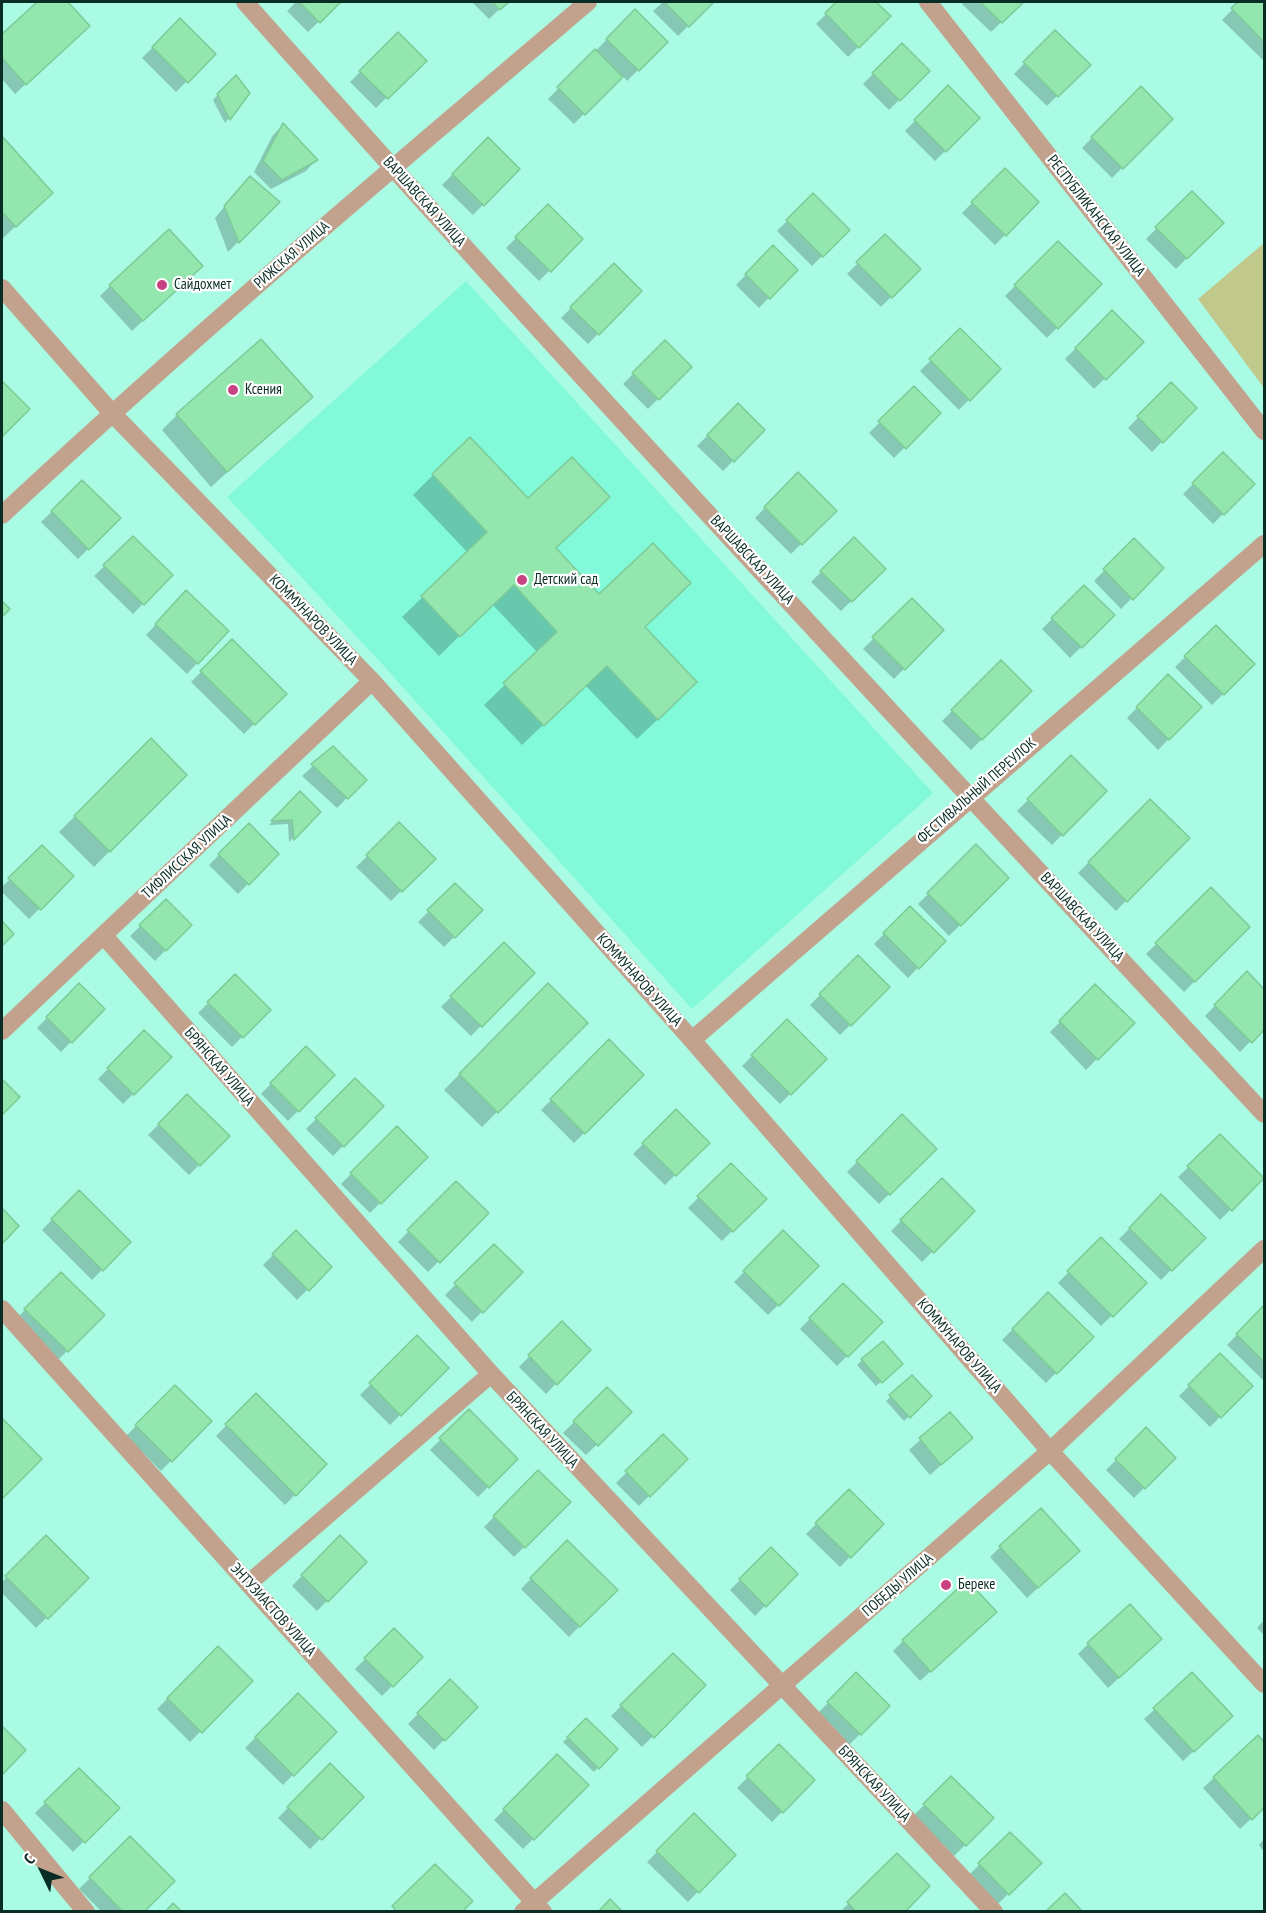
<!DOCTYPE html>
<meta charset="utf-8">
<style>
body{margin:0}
#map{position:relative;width:1266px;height:1913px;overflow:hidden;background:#a9fbe3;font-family:"PT Sans Narrow",sans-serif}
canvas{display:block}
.frame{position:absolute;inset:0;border:3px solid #092d25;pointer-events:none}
.north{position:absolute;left:12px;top:1841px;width:60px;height:60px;-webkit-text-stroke:4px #fff;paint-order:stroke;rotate:313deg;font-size:16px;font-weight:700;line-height:24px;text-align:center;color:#092d25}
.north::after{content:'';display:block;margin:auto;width:21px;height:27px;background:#092d25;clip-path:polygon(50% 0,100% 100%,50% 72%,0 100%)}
</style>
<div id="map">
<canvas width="1266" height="1913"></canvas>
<div class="frame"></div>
<div class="north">С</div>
</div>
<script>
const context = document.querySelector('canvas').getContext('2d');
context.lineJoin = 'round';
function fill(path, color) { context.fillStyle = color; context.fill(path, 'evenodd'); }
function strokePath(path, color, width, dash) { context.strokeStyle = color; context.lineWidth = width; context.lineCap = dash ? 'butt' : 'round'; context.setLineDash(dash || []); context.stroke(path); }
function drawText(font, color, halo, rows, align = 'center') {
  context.font = font + ' "PT Sans Narrow",sans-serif'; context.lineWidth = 4.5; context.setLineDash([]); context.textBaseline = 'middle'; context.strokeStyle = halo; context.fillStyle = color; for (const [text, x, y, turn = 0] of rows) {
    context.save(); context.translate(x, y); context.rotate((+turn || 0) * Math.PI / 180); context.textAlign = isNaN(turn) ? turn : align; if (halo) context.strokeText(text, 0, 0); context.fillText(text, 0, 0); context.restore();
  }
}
const built = new Path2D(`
 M466 281 933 793 692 1009 382 664 227 497Z`);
const green = new Path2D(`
 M1264 243V388L1198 299Z`);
const shadow = new Path2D(`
 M39 2H66L88 26 15 94 2 79V36Z
 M296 2H339L308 32 287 11Z
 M472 2H507L489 19Z
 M663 2H712L678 36 653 11Z
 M838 2H874L889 16 848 57 816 24Z
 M964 2H1022L991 32 962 4Z
 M1240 2H1264V61L1222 20Z
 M635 11 666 42 627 81 622 75 574 124 548 99Z
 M180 20 214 54 176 92 142 58Z
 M1055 32 1088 65 1047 106 1014 74Z
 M398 34 424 61 376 108 350 82Z
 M902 45 928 71 889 110 863 84Z
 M235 77 249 93 225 123 213 100Z
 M948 87 978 118 935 161 905 131Z
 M1141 88 1171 119 1112 178 1082 148Z
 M283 125 316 160 306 171 271 189 254 172 273 135Z
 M2 138 51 193 2 239Z
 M488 139 518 169 473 215 442 185Z
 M1005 170 1037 202 995 245 962 213Z
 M240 188 278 202 228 252 215 218Z
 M1192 193 1222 223 1176 269 1146 239Z
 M813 195 848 230 812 266 777 231Z
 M548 206 581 239 539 281 506 248Z
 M885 236 919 269 881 307 847 274Z
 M1058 243 1100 284 1047 338 1005 296Z
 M773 247 796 270 759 308 736 285Z
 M614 265 640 291 588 344 561 318Z
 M191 276 132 331 100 296 110 286Z
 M1112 312 1142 342 1094 389 1065 359Z
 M960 331 999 369 959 410 920 371Z
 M665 342 689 367 648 409 623 384Z
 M2 383 28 409 2 435Z
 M1171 384 1195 408 1152 452 1128 428Z
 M914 388 939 413 894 458 869 433Z
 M311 397 211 487 162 430 177 415Z
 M738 405 763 430 723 471 697 446Z
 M1223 454 1253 484 1213 524 1183 494Z
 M798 474 835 511 791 554 755 518Z
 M433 475 554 549 599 597 643 628 675 703 637 739 585 685 522 745 484 705 538 653 492 604 439 656 402 617 468 553 413 495Z
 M82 482 119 518 78 559 41 522Z
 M133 538 171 575 133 614 94 576Z
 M854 539 884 569 841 611 811 582Z
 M1134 540 1162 568 1121 609 1094 581Z
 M1084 587 1113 615 1070 658 1042 629Z
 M912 600 942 630 894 679 863 649Z
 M176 603 227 631 187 674 146 635Z
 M1216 627 1253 664 1212 705 1175 667Z
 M232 641 284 694 244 734 191 682Z
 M1001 662 1030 691 971 750 942 721Z
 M1168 676 1199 708 1158 750 1127 718Z
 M151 740 185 775 94 867 59 832Z
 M333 748 365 780 337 808 302 776Z
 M1071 758 1104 791 1052 845 1017 811Z
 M300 793 319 812 289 842 288 824 269 825Z
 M1150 801 1188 838 1116 911 1078 873Z
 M249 825 277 854 238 894 209 865Z
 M399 825 433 859 391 901 356 867Z
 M976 846 1007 878 949 936 918 904Z
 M42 847 72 876 29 919 2 892V887Z
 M455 885 481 910 444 947 418 922Z
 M1211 890 1248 927 1184 992 1146 954Z
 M166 901 190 925 155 961 130 936Z
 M910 908 944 941 908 978 874 944Z
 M504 944 533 973 471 1036 441 1007Z
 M858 957 888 987 840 1035 810 1005Z
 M1247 973 1264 991V1027L1240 1052 1205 1016Z
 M235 976 269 1010 232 1047 198 1013Z
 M79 985 103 1009 61 1052 37 1028Z
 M548 985 586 1023 482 1127 444 1090Z
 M1095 987 1132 1023 1086 1070 1050 1032Z
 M787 1021 825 1059 780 1104 742 1066Z
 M144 1032 170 1057 123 1104 98 1079Z
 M609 1042 642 1075 574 1143 541 1110Z
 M306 1048 333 1075 288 1121 261 1094Z
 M355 1080 382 1107 333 1156 306 1129Z
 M187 1096 228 1136 189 1175 148 1135Z
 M676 1111 707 1143 665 1185 633 1154Z
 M902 1117 935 1149 879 1204 847 1172Z
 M397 1128 426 1157 370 1213 341 1184Z
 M1220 1136 1262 1178 1220 1220 1178 1177Z
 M731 1165 764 1199 722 1241 688 1208Z
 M942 1180 973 1211 922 1262 891 1231Z
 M456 1183 487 1213 428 1272 398 1242Z
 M79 1192 129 1242 92 1280 42 1230Z
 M1161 1197 1203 1238 1161 1280 1119 1239Z
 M296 1232 330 1267 297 1300 263 1265Z
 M783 1233 817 1266 768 1315 734 1282Z
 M1101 1239 1145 1283 1101 1326 1058 1283Z
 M494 1246 521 1272 472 1322 445 1295Z
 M61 1274 103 1315 57 1361 15 1320Z
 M843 1285 881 1322 837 1366 800 1329Z
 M1048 1294 1091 1337 1046 1383 1002 1340Z
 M1264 1307V1381L1227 1345Z
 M562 1323 589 1350 546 1394 519 1367Z
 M417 1338 447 1368 390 1425 360 1395Z
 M1220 1355 1251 1386 1210 1427 1179 1396Z
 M862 1360 896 1369 876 1386 857 1365Z
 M911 1377 930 1396 904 1421 886 1401Z
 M175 1387 210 1421 161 1471 126 1436Z
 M607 1389 630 1412 586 1455 563 1433Z
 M256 1395 325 1464 285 1505 216 1436Z
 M469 1411 516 1459 478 1497 430 1450Z
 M949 1414 971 1438 930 1475 909 1450Z
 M2 1420 40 1459 2 1497Z
 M1146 1430 1174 1458 1134 1498 1106 1470Z
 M663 1436 686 1459 639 1506 616 1483Z
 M538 1472 569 1502 514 1557 484 1527Z
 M849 1491 882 1524 840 1567 806 1534Z
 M46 1537 87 1578 36 1628 2 1593V1582Z
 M340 1537 365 1562 317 1611 292 1586Z
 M567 1542 615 1590 569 1637 521 1589Z
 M1000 1547 1067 1561 1027 1598 990 1557Z
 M771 1549 796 1574 755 1616 730 1590Z
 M1264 1620V1635L1257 1628Z
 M984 1622 920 1681 893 1651 903 1641Z
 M394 1630 421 1657 382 1696 355 1669Z
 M1088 1644 1150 1649 1108 1688 1078 1654Z
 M218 1648 251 1681 190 1742 157 1709Z
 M673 1655 704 1685 642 1747 611 1716Z
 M856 1674 888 1706 849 1745 818 1713Z
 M450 1681 476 1707 434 1750 408 1724Z
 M298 1695 335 1732 283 1785 245 1748Z
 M1155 1709 1220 1726 1183 1761 1144 1719Z
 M586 1720 616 1749 594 1772 563 1742Z
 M2 1728 24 1750 2 1773Z
 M1258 1737 1264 1744V1807L1240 1829 1203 1788Z
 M779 1746 813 1780 772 1822 737 1788Z
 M557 1756 587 1785 523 1849 494 1820Z
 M330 1765 362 1797 310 1849 278 1818Z
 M79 1770 117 1808 73 1852 35 1813Z
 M951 1778 992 1818 954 1856 914 1815Z
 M694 1815 734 1855 688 1902 647 1862Z
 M1010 1834 1039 1863 998 1904 969 1875Z
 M130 1838 142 1912H102L79 1889Z
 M1264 1839V1852L1259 1845Z
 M897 1855 903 1912H840Z`);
const building = new Path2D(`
 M37 2H68L90 26 26 85 2 58V34Z
 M299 2H341L320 23Z
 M492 2H509L500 10Z
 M664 2H714L689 27Z
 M836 2H876L891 16 859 48 825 13Z
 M980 2H1024L1002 23Z
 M1238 2H1264V42L1231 8Z
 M635 9 668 42 639 71 606 39Z
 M180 18 216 54 188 83 152 47Z
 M1055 30 1091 65 1058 97 1023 62Z
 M398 32 427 61 388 99 359 71Z
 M902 43 930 71 900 101 872 73Z
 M595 49 623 77 585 115 557 87Z
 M236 75 250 93 230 120 217 94Z
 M948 85 980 118 946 152 914 120Z
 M1141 86 1173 119 1123 169 1091 137Z
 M283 123 318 160 282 180 263 161Z
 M2 136 53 193 16 227 2 212Z
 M488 137 520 169 484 206 452 174Z
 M1005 168 1039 202 1006 236 971 202Z
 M250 176 280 202 239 243 224 206Z
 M1192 191 1224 223 1187 259 1155 227Z
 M813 193 850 230 823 257 786 220Z
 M548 204 583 239 551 272 515 237Z
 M169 229 203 266 143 321 109 285Z
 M885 234 921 269 892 298 856 262Z
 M1058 241 1102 284 1058 329 1014 285Z
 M773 245 798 270 770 299 745 274Z
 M614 263 642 291 599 335 570 307Z
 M1112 310 1144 342 1106 380 1075 348Z
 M960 328 1001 369 970 401 929 359Z
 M261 339 313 397 227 472 176 414Z
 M665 340 692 367 659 400 632 373Z
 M2 381 30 409 2 437Z
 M1171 382 1197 408 1163 443 1137 416Z
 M914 386 941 413 906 449 878 421Z
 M738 403 765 430 734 462 707 435Z
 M470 437 528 498 572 457 610 497 556 548 599 594 653 543 691 583 645 627 697 682 658 720 607 666 544 726 503 683 557 632 514 585 460 637 421 596 487 532 432 474Z
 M1223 452 1255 484 1224 515 1192 483Z
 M798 472 837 511 802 545 764 507Z
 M82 480 121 518 89 550 51 511Z
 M133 536 173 575 144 605 103 565Z
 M854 537 886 569 852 602 820 571Z
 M1134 538 1164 568 1133 600 1103 569Z
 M1084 585 1115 615 1082 648 1051 618Z
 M186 590 229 631 198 664 155 624Z
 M912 598 944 630 905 670 872 637Z
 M2 601 10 609 2 617Z
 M1216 625 1255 664 1224 695 1184 656Z
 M232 639 287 694 255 725 200 671Z
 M1001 660 1032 691 982 740 951 710Z
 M1168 674 1202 707 1169 740 1136 707Z
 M151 738 187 775 110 852 74 816Z
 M333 746 367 780 348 799 311 764Z
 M1071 755 1107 791 1063 836 1027 799Z
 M300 791 321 812 294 840 292 820 271 821Z
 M1150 799 1190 838 1127 902 1088 862Z
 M399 822 436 859 402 892 366 855Z
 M249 823 279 854 249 885 218 854Z
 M976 844 1009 878 961 926 927 893Z
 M42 845 74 876 41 910 8 878Z
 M455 883 483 910 455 938 427 910Z
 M1211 887 1250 927 1195 982 1155 943Z
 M166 899 192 925 166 951 139 925Z
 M910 906 946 941 919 969 883 933Z
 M2 921 14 934 2 946Z
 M504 942 535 973 482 1027 450 996Z
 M858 955 890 987 851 1026 819 994Z
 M1247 971 1264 989V1030L1252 1043 1214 1005Z
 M235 974 271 1010 243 1038 207 1002Z
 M79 983 105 1009 72 1043 46 1017Z
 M548 983 588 1023 498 1113 459 1074Z
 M1095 984 1135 1023 1098 1060 1059 1021Z
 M787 1019 827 1059 791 1095 751 1055Z
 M144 1030 172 1057 134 1095 107 1068Z
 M609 1039 644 1075 585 1134 550 1099Z
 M306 1046 335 1075 299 1112 270 1083Z
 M355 1078 384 1106 344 1147 315 1118Z
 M2 1079 20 1097 2 1115Z
 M187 1094 230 1136 200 1166 158 1124Z
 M676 1109 710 1143 676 1176 642 1143Z
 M902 1114 937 1149 890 1195 856 1161Z
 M397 1126 428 1157 381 1204 350 1173Z
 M1220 1134 1264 1178 1232 1211 1187 1166Z
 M731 1163 767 1199 733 1232 697 1196Z
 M942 1178 975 1211 934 1253 900 1220Z
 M456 1181 489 1213 440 1263 407 1230Z
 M79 1190 131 1242 103 1271 51 1219Z
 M1161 1194 1206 1238 1172 1271 1129 1228Z
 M2 1208 19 1226 2 1244Z
 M296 1230 332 1267 309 1291 272 1254Z
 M783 1230 819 1266 779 1306 743 1271Z
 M1101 1237 1147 1283 1113 1317 1067 1271Z
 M494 1244 523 1272 483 1313 454 1283Z
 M61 1272 105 1315 68 1352 24 1309Z
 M843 1283 883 1322 848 1357 809 1318Z
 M1048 1292 1094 1337 1057 1374 1012 1329Z
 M1264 1305V1362L1236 1334Z
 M562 1321 591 1350 557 1385 528 1355Z
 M417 1335 449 1368 401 1416 369 1383Z
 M883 1341 903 1364 882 1383 861 1359Z
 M1220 1353 1253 1386 1221 1418 1188 1385Z
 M912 1375 932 1396 910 1418 889 1395Z
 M175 1385 212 1421 172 1462 135 1425Z
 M607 1387 632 1412 598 1446 573 1421Z
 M256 1393 327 1464 296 1496 225 1424Z
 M469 1409 518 1459 489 1488 439 1438Z
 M950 1412 973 1438 941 1465 919 1438Z
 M2 1418 42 1459 2 1499Z
 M1146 1427 1176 1458 1145 1489 1115 1459Z
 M663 1434 688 1459 650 1497 625 1471Z
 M538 1470 571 1502 525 1548 493 1516Z
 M849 1489 884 1524 851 1558 815 1523Z
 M1041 1508 1080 1551 1038 1588 999 1546Z
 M46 1535 89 1578 48 1619 5 1576Z
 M340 1535 367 1562 328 1602 301 1575Z
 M567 1540 618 1590 580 1627 530 1578Z
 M771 1547 798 1574 766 1607 739 1579Z
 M967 1580 997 1612 931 1672 902 1640Z
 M1130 1604 1162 1639 1119 1678 1087 1643Z
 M394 1628 423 1657 393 1687 364 1658Z
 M218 1646 253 1681 202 1733 167 1698Z
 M673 1653 706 1685 654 1738 620 1705Z
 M856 1672 890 1706 861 1735 827 1702Z
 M1192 1672 1233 1716 1194 1752 1153 1708Z
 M450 1679 478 1707 445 1741 417 1713Z
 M298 1693 337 1732 294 1776 255 1737Z
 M586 1718 618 1749 599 1769 567 1737Z
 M2 1726 26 1750 2 1775Z
 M1258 1735 1264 1742V1808L1252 1820 1213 1777Z
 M779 1744 815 1780 783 1813 746 1776Z
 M557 1754 589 1785 534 1840 503 1809Z
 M330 1763 364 1797 322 1840 287 1807Z
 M79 1768 120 1808 85 1843 44 1802Z
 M951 1776 994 1818 966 1846 923 1804Z
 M694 1813 736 1855 699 1893 656 1851Z
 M1010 1832 1042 1863 1009 1895 978 1863Z
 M130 1836 175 1881 144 1912H123L89 1877Z
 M897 1853 930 1886 905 1912H856L847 1902Z
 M435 1864 473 1901 462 1912H397L392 1906Z
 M1065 1893 1083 1912H1045Z
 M610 1899 623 1912H598Z
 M173 1903 182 1912H165Z`);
const minor = new Path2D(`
 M245 2C578 378 922 745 1264 1114
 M928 2 1264 431
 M2 288 111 412 372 681 692 1040 1050 1451 1264 1684
 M2 515C191 338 390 170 588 2
 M104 936 491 1374 994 1912
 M2 1031 372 681
 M692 1040 1264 544
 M2 1309 543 1912
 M249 1583 491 1374
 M2 1810 86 1912
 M523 1912 1050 1451 1264 1249`);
const markers = [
 [162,285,6,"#c84283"],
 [233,390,6,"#c84283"],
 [522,580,6,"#c84283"],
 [946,1585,6,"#c84283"]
];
const streetNames = [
 ["ВАРШАВСКАЯ УЛИЦА",424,202,48],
 ["РЕСПУБЛИКАНСКАЯ УЛИЦА",1096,216,52],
 ["РИЖСКАЯ УЛИЦА",292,255,-41],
 ["ВАРШАВСКАЯ УЛИЦА",752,560,47],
 ["КОММУНАРОВ УЛИЦА",313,620,46],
 ["ФЕСТИВАЛЬНЫЙ ПЕРЕУЛОК",977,791,-41],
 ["ТИФЛИССКАЯ УЛИЦА",187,857,-43],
 ["ВАРШАВСКАЯ УЛИЦА",1082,917,47],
 ["КОММУНАРОВ УЛИЦА",639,980,48],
 ["БРЯНСКАЯ УЛИЦА",219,1067,49],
 ["КОММУНАРОВ УЛИЦА",959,1346,49],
 ["БРЯНСКАЯ УЛИЦА",542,1430,47],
 ["ПОБЕДЫ УЛИЦА",898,1585,-41],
 ["ЭНТУЗИАСТОВ УЛИЦА",273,1610,48],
 ["БРЯНСКАЯ УЛИЦА",874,1784,47]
];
const poiNames = [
 ["Сайдохмет",174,285],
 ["Ксения",245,390],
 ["Детский сад",534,580],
 ["Береке",958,1585]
];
fill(built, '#82fada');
fill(green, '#c0c88c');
fill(shadow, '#0003');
fill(building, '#92e6ae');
strokePath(building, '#7cca96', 1.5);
strokePath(minor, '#c3a28d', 18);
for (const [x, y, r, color] of markers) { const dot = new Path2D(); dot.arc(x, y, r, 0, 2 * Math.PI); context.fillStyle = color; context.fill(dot); strokePath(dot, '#fff', 2); }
drawText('15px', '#092d25', '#fff', streetNames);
drawText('15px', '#092d25', '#fff', poiNames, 'left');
</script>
